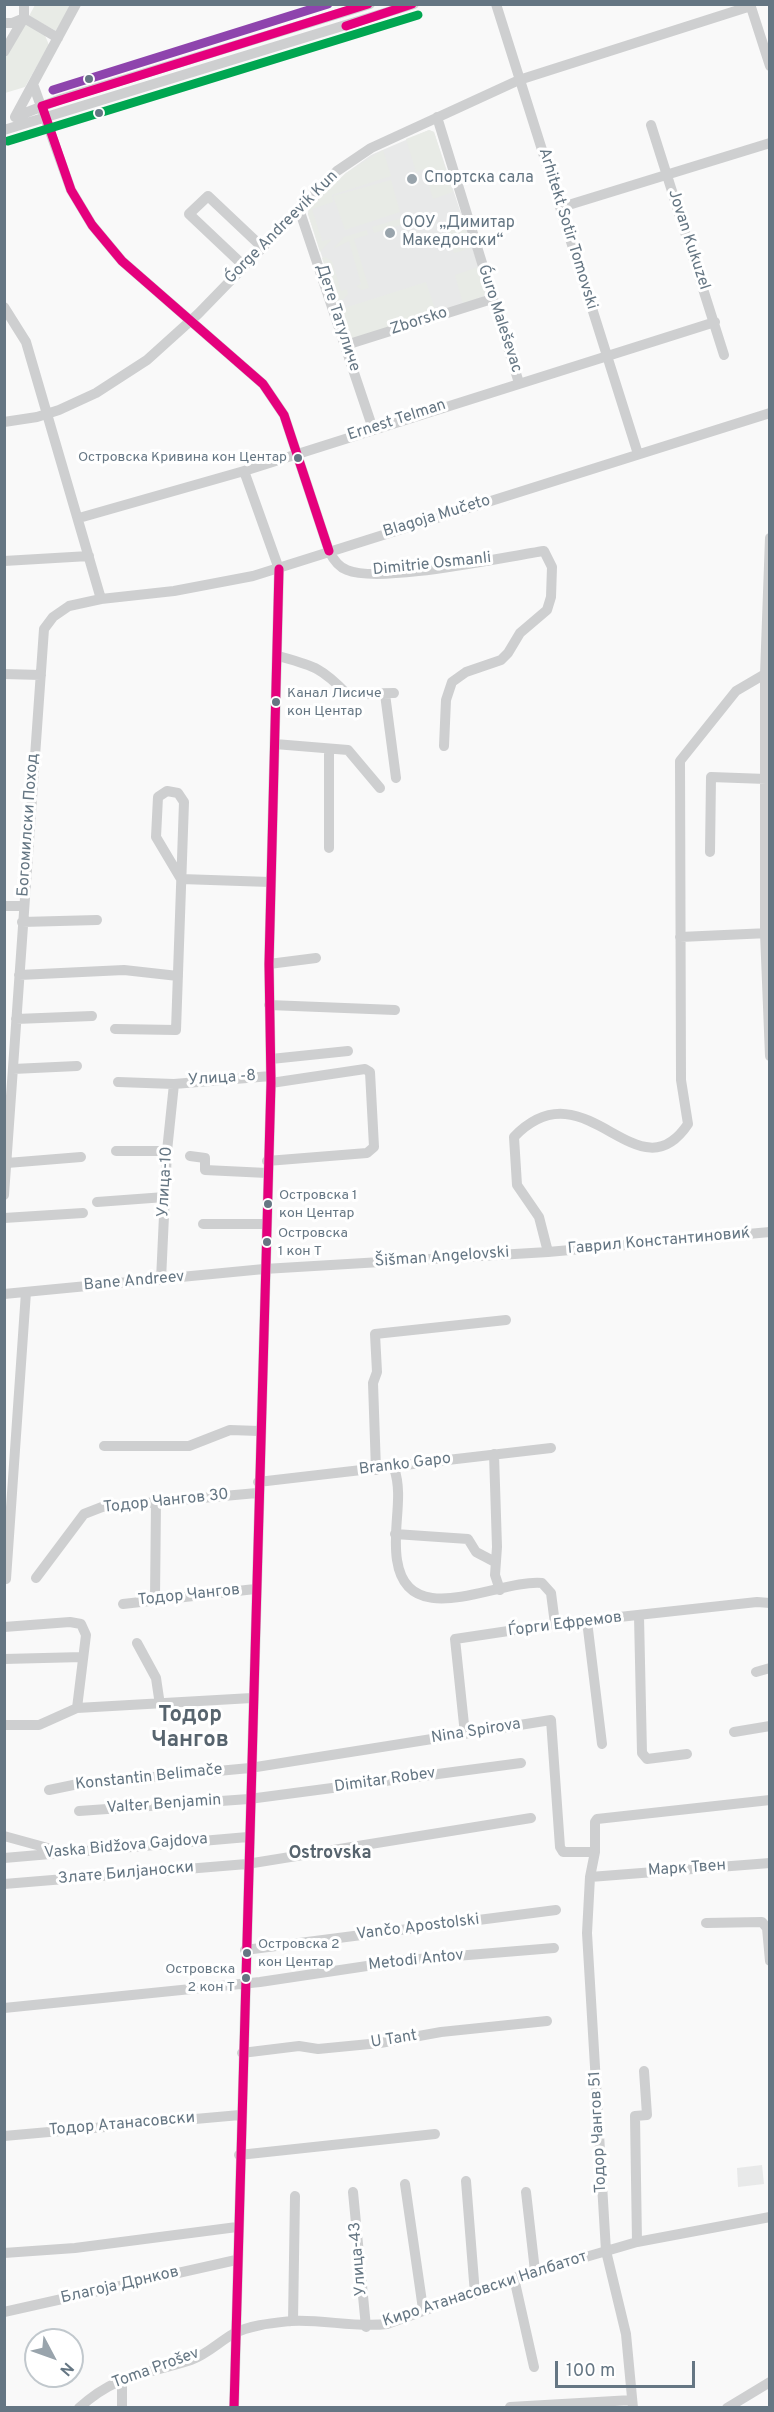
<!DOCTYPE html>
<meta charset="utf-8">
<style>
body{margin:0}
#map{position:relative;width:774px;height:2412px;overflow:hidden;background:#f9f9f9;font-family:Overpass,sans-serif}
canvas{display:block}
.frame{position:absolute;inset:0;border:6px solid #657683;pointer-events:none}
.north{position:absolute;left:24px;top:2328px;width:60px;height:60px;box-sizing:border-box;background:#fff;border:2px solid #c1c8cd;border-radius:50%;rotate:131deg;font-size:16px;font-weight:700;line-height:24px;text-align:center;color:#657683}
.north::after{content:'';display:block;margin:auto;width:21px;height:27px;background:#99a4ac;clip-path:polygon(50% 0,100% 100%,50% 72%,0 100%)}
.scale{position:absolute;left:555px;top:2361px;width:140px;height:27px;box-sizing:border-box;border:3px solid #657683;border-top:0;padding-left:8px;font-size:18px;line-height:21px;white-space:nowrap;color:#657683;-webkit-text-stroke:4px #fff;paint-order:stroke}
</style>
<div id="map">
<canvas width="774" height="2412"></canvas>
<div class="frame"></div>
<div class="north">N</div>
<div class="scale">100 m</div>
</div>
<script>
const context = document.querySelector('canvas').getContext('2d');
context.lineJoin = 'round';
function fill(path, color) { context.fillStyle = color; context.fill(path, 'evenodd'); }
function strokePath(path, color, width, dash) { context.strokeStyle = color; context.lineWidth = width; context.lineCap = dash ? 'butt' : 'round'; context.setLineDash(dash || []); context.stroke(path); }
function drawText(font, color, halo, rows, align = 'center') {
  context.font = font + ' Overpass,sans-serif'; context.lineWidth = 6; context.setLineDash([]); context.textBaseline = 'middle'; context.strokeStyle = halo; context.fillStyle = color; for (const [text, x, y, turn = 0] of rows) {
    context.save(); context.translate(x, y); context.rotate((+turn || 0) * Math.PI / 180); context.textAlign = isNaN(turn) ? turn : align; if (halo) context.strokeText(text, 0, 0); context.fillText(text, 0, 0); context.restore();
  }
}
const built = new Path2D(`
 M429 130 434 132 486 289 485 295 481 299 349 338 308 214 309 208 346 173 371 155Z
 M762 2165 764 2184 738 2187 737 2168Z`);
const green = new Path2D(`
 M35 5H71L56 31 29 16Z
 M26 23 44 33 49 45 25 87 5 93V59Z
 M429 130 434 132 453 192 433 199 424 169 416 172 406 139Z
 M383 150 391 176 332 195 333 202 312 209 322 241 332 239 320 252 308 214 309 208 346 173Z
 M391 180 400 212 345 230 333 196Z
 M402 218 403 224 374 233 372 227Z
 M462 219 472 248 454 253 445 224Z
 M367 230 368 235 354 239 369 288 362 290 356 286 361 284 349 241 333 249 344 237Z
 M325 257 332 261 341 291 347 289 348 294 344 299 336 302 322 258Z
 M478 267 485 295 463 304 455 275Z
 M426 282 436 312 352 339 347 336 338 310Z`);
const minor = new Path2D(`
 M496 4 638 454
 M750 4 770 66
 M24 18 58 38
 M4 23H12L24 18
 M4 52 24 18V4
 M33 84 71 190 92 225 122 261 263 384 284 415 329 551C333 559 338 567 347 570 380 584 503 557 544 551L552 567 551 597 547 610 520 633 508 653 501 660 466 672 452 682 446 700 444 746
 M15 117 61 99 370 4
 M15 117 76 4
 M437 117 519 383
 M651 125 724 355
 M4 130 414 4
 M562 207 770 143
 M299 209 373 429
 M244 266 189 214 208 196 262 247
 M4 307 26 342 101 599
 M346 345 492 299
 M4 422 37 417 59 410 96 393 147 360 198 314 337 171 371 148 519 80 751 6
 M79 518 244 471 715 322
 M770 538 765 674V933L770 1056
 M4 561 89 556
 M278 656C314 666 321 667 347 694L394 693
 M4 674 41 675
 M385 694 396 778
 M275 744 348 750 380 788
 M329 750V848
 M710 852 711 777 766 779
 M181 879 270 882
 M4 906H23
 M22 922 97 920
 M680 937 769 933
 M269 964 316 958
 M19 975 124 970 178 976
 M269 1005 395 1010
 M16 1019 92 1016
 M115 1029 176 1030 184 802 178 793 167 791 158 797 156 837 181 879
 M271 1059 348 1051
 M13 1069 77 1066
 M118 1082 174 1084 271 1076
 M116 1151H167
 M190 1156 205 1158V1170L267 1173
 M267 1161 367 1153 374 1147 370 1072 365 1069 271 1083
 M7 1163 81 1157
 M4 1195 44 629 53 617 69 606 101 599 174 591 253 576 770 413
 M97 1202 165 1197
 M4 1218 83 1213
 M203 1224H265
 M548 1252 539 1217 517 1185 514 1137C586 1062 637 1200 688 1124L681 1080 680 761 736 691 765 674
 M161 1280 167 1151 174 1084
 M4 1294 264 1269 548 1252 770 1232
 M104 1446H189L230 1430 259 1431
 M494 1454 497 1547 495 1575 500 1590
 M394 1468C404 1497 392 1527 397 1560 408 1633 498 1579 542 1583L551 1593 555 1624
 M376 1470 373 1383 377 1372 375 1334 506 1320
 M258 1482 551 1448
 M395 1534 468 1539 476 1552 495 1562
 M36 1578 84 1514 102 1507 257 1493
 M6 1579 26 1292
 M155 1598 156 1502
 M123 1604 255 1589
 M639 1616 642 1753 647 1759 687 1754
 M587 1621 602 1744
 M4 1627 70 1622 81 1624 86 1635 77 1708
 M137 1643 156 1678 160 1705
 M4 1659 83 1657
 M756 1672 770 1668
 M4 1725H39L77 1708 252 1698
 M734 1732 770 1726
 M465 1734 455 1639 555 1624 757 1602 770 1603
 M49 1790 78 1784 250 1768 551 1720 560 1847 563 1852H595
 M79 1811 249 1799 521 1763
 M4 1836 55 1850
 M4 1858 248 1837
 M590 1877 595 1852V1822L597 1819 770 1800
 M4 1884 247 1864 531 1818
 M706 1923 762 1922 767 1928 770 1961
 M245 1950 556 1910
 M4 2008 260 1982 407 1960 554 1948
 M242 2053 299 2046 318 2049 380 2043 441 2032 547 2021
 M4 2136 240 2115
 M239 2155 435 2134
 M466 2181 475 2294
 M405 2184 423 2309
 M353 2192 366 2327
 M526 2192 535 2271
 M637 2242 635 2116 647 2115 644 2071
 M4 2253 75 2248 237 2227
 M514 2278 534 2367
 M4 2312 236 2260
 M293 2321 295 2196
 M122 2378V2408
 M510 2407 632 2400
 M79 2408C117 2373 145 2375 191 2360 206 2355 219 2342 233 2334 250 2325 273 2323 291 2321 323 2319 355 2328 387 2324L514 2278 637 2242 770 2217
 M234 2408 271 1083 269 964 279 569 244 471
 M633 2408 626 2334 606 2251 587 1933 590 1877 770 1863
 M727 2408 770 2382`);
const bus1 = new Path2D(`
 M346 26 412 4
 M329 551 284 415 263 384 122 261 92 225 71 190 42 106 368 4
 M234 2408 271 1083 269 964 279 569`);
const bus2 = new Path2D(`
 M8 141 418 15`);
const bus3 = new Path2D(`
 M53 90 328 4`);
const markers = [
 [89,79,5,"#657683"],
 [99,113,5,"#657683"],
 [412,179,6,"#99a4ac"],
 [390,233,6,"#99a4ac"],
 [298,458,5,"#657683"],
 [276,702,5,"#657683"],
 [268,1204,5,"#657683"],
 [267,1242,5,"#657683"],
 [247,1953,5,"#657683"],
 [246,1978,5,"#657683"]
];
const busNames = [
 ["Островска Кривина кон Центар",287,458,"right"],
 ["Канал Лисиче",287,694],
 ["кон Центар",287,712],
 ["Островска 1",279,1196],
 ["кон Центар",279,1214],
 ["Островска",278,1234],
 ["1 кон T",278,1252],
 ["Островска 2",258,1945],
 ["кон Центар",258,1963],
 ["Островска",235,1970,"right"],
 ["2 кон T",235,1988,"right"]
];
const poiNames = [
 ["Спортска сала",424,179],
 ["ООУ „Димитар",402,224],
 ["Македонски“",402,242]
];
const streetNames = [
 ["Ǵorge Andreeviḱ Kun",282,228,-45],
 ["Arhitekt Sotir Tomovski",567,229,73],
 ["Jovan Kukuzel",688,240,72],
 ["Дете Татуличе",337,318,72],
 ["Ǵuro Maleševac",499,319,72],
 ["Zborsko",419,322,-18],
 ["Ernest Telman",397,421,-18],
 ["Blagoja Mučeto",437,517,-17],
 ["Dimitrie Osmanli",432,565,-6],
 ["Богомилски Поход",29,825,-86],
 ["Улица -8",222,1079,-4],
 ["Улица-10",166,1182,-87],
 ["Гаврил Константиновиќ",659,1242,-5],
 ["Šišman Angelovski",442,1258,-4],
 ["Bane Andreev",134,1282,-5],
 ["Branko Gapo",405,1465,-7],
 ["Тодор Чангов 30",166,1502,-6],
 ["Тодор Чангов",189,1596,-6],
 ["Ѓорги Ефремов",565,1625,-7],
 ["Nina Spirova",476,1732,-9],
 ["Konstantin Belimače",149,1778,-6],
 ["Dimitar Robev",385,1781,-8],
 ["Valter Benjamin",164,1805,-4],
 ["Vaska Bidžova Gajdova",126,1847,-5],
 ["Марк Твен",687,1869,-4],
 ["Злате Билјаноски",126,1874,-5],
 ["Vančo Apostolski",418,1928,-7],
 ["Metodi Antov",416,1961,-6],
 ["U Tant",394,2040,-9],
 ["Тодор Атанасовски",122,2125,-5],
 ["Тодор Чангов 51",599,2132,-93],
 ["Улица-43",359,2259,-95],
 ["Благоја Дрнков",120,2286,-13],
 ["Киро Атанасовски Налбатот",485,2290,-18],
 ["Toma Prošev",156,2369,-20]
];
const neighbourhoodNames = [
 ["Ostrovska",330,1854]
];
const districtNames = [
 ["Тодор",190,1717],
 ["Чангов",190,1742]
];
fill(built, '#e8e9e9');
fill(green, '#e8ebe6');
strokePath(minor, '#cecfd0', 10);
strokePath(bus1, '#e5007d', 9);
strokePath(bus2, '#00a651', 9);
strokePath(bus3, '#8e44ad', 9);
for (const [x, y, r, color] of markers) { const dot = new Path2D(); dot.arc(x, y, r, 0, 2 * Math.PI); context.fillStyle = color; context.fill(dot); strokePath(dot, '#fff', 2); }
drawText('14px', '#657683', '#fff', busNames, 'left');
drawText('16px', '#657683', '#fff', poiNames, 'left');
drawText('16px', '#657683', '#fff', streetNames);
drawText('bold 18px', '#57646e', '#fff', neighbourhoodNames);
drawText('bold 22px', '#57646e', '#fff', districtNames);
</script>
